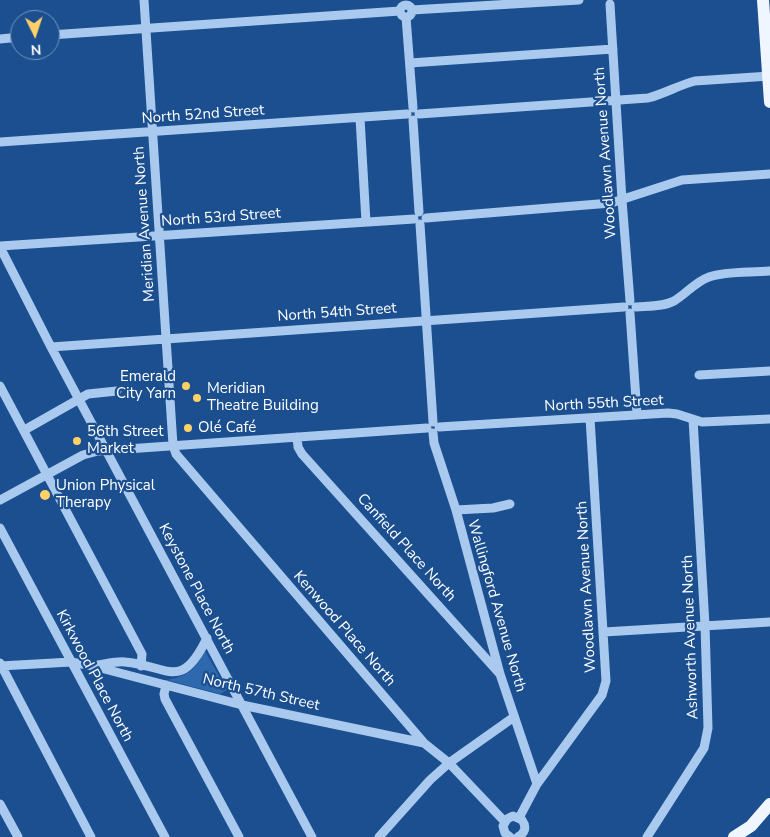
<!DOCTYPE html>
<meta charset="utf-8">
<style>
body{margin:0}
#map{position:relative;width:770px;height:837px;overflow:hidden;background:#1b4f8f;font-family:"Nunito Sans",sans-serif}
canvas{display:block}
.north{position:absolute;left:10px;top:10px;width:50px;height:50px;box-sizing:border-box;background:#1b4f8f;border:1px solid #7695bc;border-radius:50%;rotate:176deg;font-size:14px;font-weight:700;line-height:20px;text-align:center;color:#fff}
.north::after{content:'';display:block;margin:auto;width:18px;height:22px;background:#ffd166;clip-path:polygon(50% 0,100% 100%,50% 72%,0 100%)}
</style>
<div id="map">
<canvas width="770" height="837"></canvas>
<div class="north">N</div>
</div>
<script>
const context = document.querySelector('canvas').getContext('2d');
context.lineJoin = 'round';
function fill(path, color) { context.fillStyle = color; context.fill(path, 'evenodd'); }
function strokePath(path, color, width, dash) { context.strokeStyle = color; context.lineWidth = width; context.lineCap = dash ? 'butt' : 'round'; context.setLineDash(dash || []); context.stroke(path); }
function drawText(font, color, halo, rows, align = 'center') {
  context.font = font + ' "Nunito Sans",sans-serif'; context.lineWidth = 4.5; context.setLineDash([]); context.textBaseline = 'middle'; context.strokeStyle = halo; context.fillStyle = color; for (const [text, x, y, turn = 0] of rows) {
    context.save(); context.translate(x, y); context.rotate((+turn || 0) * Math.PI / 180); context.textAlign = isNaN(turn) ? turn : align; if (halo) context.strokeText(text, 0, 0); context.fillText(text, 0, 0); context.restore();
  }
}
const green = new Path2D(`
 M205 651 227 690 220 694 167 680C189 675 194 671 205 651Z`);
const minor = new Path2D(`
 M144 0 173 445 176 454 424 743 449 763 505 822
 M610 4 622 200 630 301
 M400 11a6 6 0 1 1 12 0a6 6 0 1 1-12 0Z
 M412 10 579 0
 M406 17 413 108
 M50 35 400 11
 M0 39 20 37
 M410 63 613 49
 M419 114 648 98C664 94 679 85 695 81L770 76
 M360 118 366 222
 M413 120 419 212
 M0 142 407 114
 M426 218 611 203 682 180 770 174
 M420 224 433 422
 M0 246 414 219
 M0 247 51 347 312 837
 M636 307C648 306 663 307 674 301 686 294 695 282 709 277 727 271 750 273 770 271
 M630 313 637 414
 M51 347 624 307
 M699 375 770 371
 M0 386 142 654 141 666
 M439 427 668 413 677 414 702 422 770 419
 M28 428 88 394 117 391
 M433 433 434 443 456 510 500 674 537 784
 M297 437 298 447 302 454 499 673
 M0 500 83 455 98 451 427 428
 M456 510 493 508 510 504
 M0 528 165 837
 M604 632 770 622
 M0 663 91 837
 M98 665C106 664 117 661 125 662 169 666 181 692 207 638
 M0 666 71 662 93 666 242 705 424 743
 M166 685 164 694 165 699 239 837
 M0 804 18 837
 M519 818 537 784 602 695 606 681 590 418
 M379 837 430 780 449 763 514 717
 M510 837 505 833 503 826 507 819 513 816 522 820C527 827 525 833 518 837
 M647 837 704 748 708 728 705 625 693 419`);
const major = new Path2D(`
 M763 0 770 102
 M734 837 751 826 770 804`);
const markers = [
 [186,386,5,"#ffd166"],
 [197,398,5,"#ffd166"],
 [188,428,5,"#ffd166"],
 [77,441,5,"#ffd166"],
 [45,495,6,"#ffd166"]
];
const streetNames = [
 ["North 52nd Street",203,115,-4],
 ["Woodlawn Avenue North",606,153,-94],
 ["North 53rd Street",221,218,-4],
 ["Meridian Avenue North",145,224,-94],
 ["North 54th Street",337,313,-4],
 ["North 55th Street",604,404,-3],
 ["Canfield Place North",406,548,48],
 ["Woodlawn Avenue North",587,587,-93],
 ["Keystone Place North",196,589,62],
 ["Wallingford Avenue North",496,606,74],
 ["Kenwood Place North",344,629,49],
 ["Ashworth Avenue North",691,637,-92],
 ["Kirkwood Place North",94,676,62],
 ["North 57th Street",261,693,13]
];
const poiNames = [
 ["Emerald",176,377,"right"],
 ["City Yarn",176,394,"right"],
 ["Meridian",207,389],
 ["Theatre Building",207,406],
 ["Olé Café",198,428],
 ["56th Street",87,432],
 ["Market",87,449],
 ["Union Physical",56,486],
 ["Therapy",56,503]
];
fill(green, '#2e69ad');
strokePath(minor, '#a9c9ee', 9);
strokePath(major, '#f0f6ff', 12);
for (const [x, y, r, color] of markers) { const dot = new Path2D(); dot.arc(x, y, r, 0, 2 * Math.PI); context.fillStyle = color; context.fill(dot); strokePath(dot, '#1b4f8f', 2); }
drawText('15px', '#fff', '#1b4f8f', streetNames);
drawText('15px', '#fff', '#1b4f8f', poiNames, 'left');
</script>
